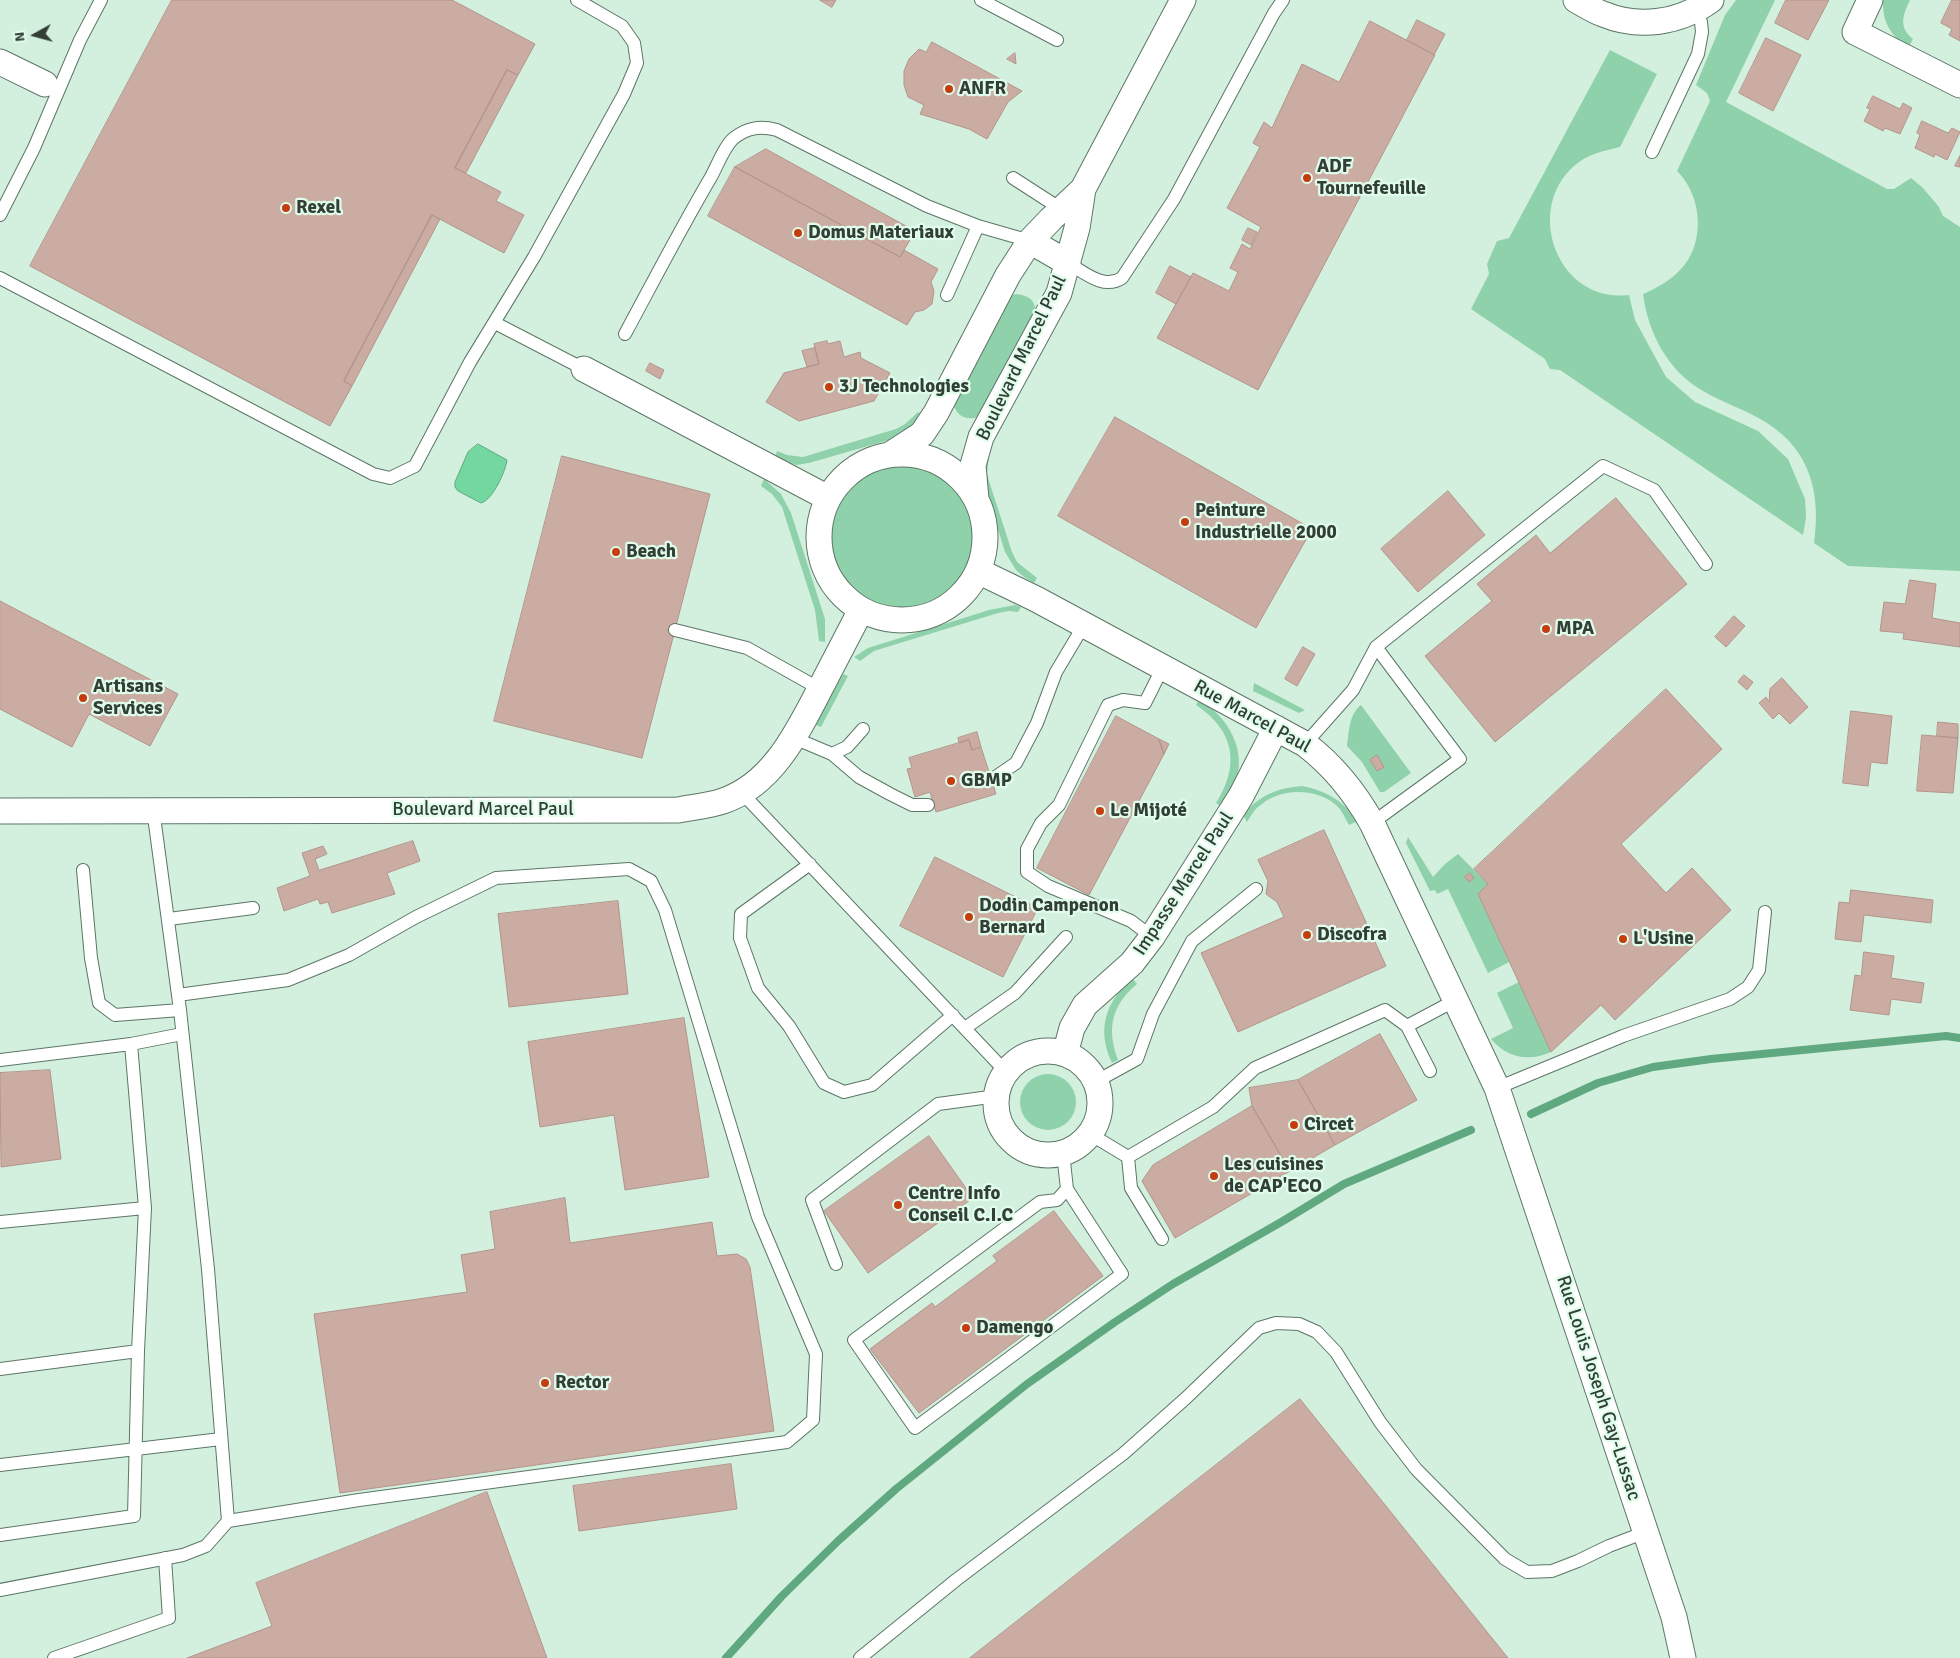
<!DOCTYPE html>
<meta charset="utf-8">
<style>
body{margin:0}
#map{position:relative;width:1960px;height:1658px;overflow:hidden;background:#d3f0de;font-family:Signika,sans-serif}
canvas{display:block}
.north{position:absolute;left:10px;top:10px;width:50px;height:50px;-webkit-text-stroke:4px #e0fdeb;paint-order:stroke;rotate:263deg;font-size:14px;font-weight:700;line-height:20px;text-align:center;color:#323e36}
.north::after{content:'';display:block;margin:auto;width:18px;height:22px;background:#323e36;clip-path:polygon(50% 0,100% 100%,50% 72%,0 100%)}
</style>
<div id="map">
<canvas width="1960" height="1658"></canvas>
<div class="north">N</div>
</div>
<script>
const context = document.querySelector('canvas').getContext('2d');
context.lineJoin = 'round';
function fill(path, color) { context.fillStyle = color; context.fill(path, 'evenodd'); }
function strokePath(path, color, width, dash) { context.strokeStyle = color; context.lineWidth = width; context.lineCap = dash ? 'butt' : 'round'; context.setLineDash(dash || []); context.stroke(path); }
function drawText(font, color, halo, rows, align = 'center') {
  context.font = font + ' Signika,sans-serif'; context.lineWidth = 4.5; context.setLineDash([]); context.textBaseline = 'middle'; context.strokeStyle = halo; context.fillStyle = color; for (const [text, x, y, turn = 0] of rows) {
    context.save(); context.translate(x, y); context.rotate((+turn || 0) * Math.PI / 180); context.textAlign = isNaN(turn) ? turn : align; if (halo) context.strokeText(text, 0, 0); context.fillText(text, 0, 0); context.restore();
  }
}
const green = new Path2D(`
 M1736 0H1775L1726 102 1887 189H1894L1911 178 1923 188 1939 207 1943 216 1960 227V571L1848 566 1814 543C1821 495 1811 451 1767 423 1747 410 1723 403 1703 391 1668 371 1648 333 1643 294 1657 288 1670 281 1681 269 1706 243 1702 195 1677 171L1710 101 1707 93 1696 85 1725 15Z
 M1883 0H1910C1903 15 1898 27 1913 39L1908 48C1891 36 1882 22 1883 0Z
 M1610 50 1657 74 1620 147C1604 151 1587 154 1574 166 1523 211 1559 304 1629 295L1635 320 1666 377 1695 402 1758 431 1788 459 1805 499 1806 518 1803 535 1560 370 1550 369 1545 359 1471 309 1489 274 1487 264 1497 241 1509 238Z
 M1016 294C1030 296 1034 299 1036 312L981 416C969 421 958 418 954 406L1004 298Z
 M918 412 924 416 919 422 896 438 809 463 796 465 775 457 777 451 787 455 803 457 896 429 905 424Z
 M983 454 989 457 987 473 989 481 1012 552 1017 562 1037 578 1034 583 1024 577 1016 570 1005 552 983 481Z
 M827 536a73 73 0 1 1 146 0a73 73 0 1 1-146 0Z
 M764 479 781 494 791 513 825 619V642L819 641 815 610 782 507 772 494 761 486Z
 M1015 605 1021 607 1018 612 1009 611 998 613 874 651 860 661 854 657 868 648 989 610Z
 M843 674 848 676 821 727 815 725Z
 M1254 683 1305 710 1299 713 1253 691Z
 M1199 699C1228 717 1249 751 1234 786 1230 793 1226 800 1222 807L1216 803C1240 765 1235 731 1196 705Z
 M1361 705 1411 773 1384 792H1380L1362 762 1347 746C1349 732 1349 714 1361 705Z
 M1302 786C1327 791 1343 801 1358 821L1349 825C1345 818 1342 810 1336 805 1316 788 1282 788 1262 804 1255 808 1251 816 1247 822L1243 815C1260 795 1277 788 1302 786Z
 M1408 837 1433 877 1445 864 1458 854 1488 884 1478 894 1509 962 1488 973 1448 889 1437 894 1435 890 1430 891 1406 843Z
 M1132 978 1137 984C1112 1005 1106 1028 1118 1060L1112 1063C1096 1029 1106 1002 1132 978Z
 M1519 982 1551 1052C1529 1062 1507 1058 1491 1039L1513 1028 1497 993Z
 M1020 1102a28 28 0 1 1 56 0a28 28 0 1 1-56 0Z`);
const water = new Path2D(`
 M478 444 507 460C506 470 493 500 481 503L458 491 455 487V482L468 452Z`);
const stream = new Path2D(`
 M1531 1114 1598 1083 1653 1067 1711 1059 1946 1036 1960 1038
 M726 1658 782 1596 838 1541 896 1489 1027 1384 1115 1322 1173 1284 1283 1221 1344 1184 1471 1130`);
const building = new Path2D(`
 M172 0H452L535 44 518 75 507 70 455 168 501 192 496 201 524 215 504 253 432 215 344 381 352 386 330 426 30 266Z
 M820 0H836L832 7Z
 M1786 0H1829L1808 40 1775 23Z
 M1952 0H1960V41L1949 35 1952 29 1941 23Z
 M1417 20 1445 34 1434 55 1407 40Z
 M1370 21 1435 55 1258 390 1157 338 1193 273 1229 291 1238 272 1230 268 1242 244 1250 249 1261 227 1227 208 1260 147 1253 143 1264 122 1272 128 1302 64 1339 82Z
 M1766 38 1801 55 1773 111 1739 93Z
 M932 42 1022 91 1008 102 987 139 969 129 920 114 924 105 908 97 904 85V71L909 59 919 49 926 52Z
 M1015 53 1016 64 1007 59Z
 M507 70 518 75 466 173 455 168Z
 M1873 96 1900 109 1903 103 1912 108 1900 134 1885 128 1883 131 1864 121 1870 109 1867 108Z
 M1922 121 1948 133 1952 128 1960 132 1947 160 1935 154 1934 157 1915 148 1920 135 1917 133Z
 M766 149 915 231 900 257 735 167Z
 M1960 156V167L1955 166Z
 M735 167 900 257 904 250 938 269 931 282 934 291 932 304 924 310 915 312 907 325 708 216Z
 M432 215 440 219 352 386 344 381Z
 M1248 228 1257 232 1251 245 1242 240Z
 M1170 266 1191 277 1176 304 1156 293Z
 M827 341 828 344 840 341 844 357 860 352 861 358 890 373 874 401 799 421 766 402 784 373 819 364 814 344Z
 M815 348 819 364 807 367 802 351Z
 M650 363 664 370 660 379 646 371Z
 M1115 417 1312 529 1256 628 1058 516Z
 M562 456 710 494 642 758 494 721Z
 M1448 491 1485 535 1418 592 1381 549Z
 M1616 498 1687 584 1495 742 1425 656 1492 601 1477 584 1536 535 1550 553Z
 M1910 580 1936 584 1932 618 1960 623V647L1903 639 1904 633 1880 631 1884 602 1905 604Z
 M0 601 178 694 150 746 89 714 72 747 0 709Z
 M1734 616 1745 626 1726 647 1715 637Z
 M1303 647 1315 654 1297 686 1285 679Z
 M1744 675 1753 682 1747 690 1738 682Z
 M1782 678 1808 707 1790 724 1779 713 1773 719 1759 703 1766 697 1769 702 1770 689Z
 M1666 689 1722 749 1621 844 1666 893 1692 868 1731 910 1615 1020 1601 1005 1551 1052 1478 894 1488 884 1474 869Z
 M1851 711 1892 716 1887 764 1871 762 1868 786 1843 783Z
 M1116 716 1159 739 1164 754 1089 895 1037 868Z
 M1938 722 1958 724V738L1937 736Z
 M977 732 981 747 972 750 969 740 959 743 958 738Z
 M1922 735 1958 738 1953 793 1917 791Z
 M1159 739 1169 744 1164 754Z
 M969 740 972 750 981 747 996 794 936 812 930 792 915 797 907 769 912 768 909 758Z
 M1377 755 1384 767 1377 771 1370 760Z
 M1324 830 1386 966 1238 1032 1201 953 1284 917 1277 902 1266 894 1268 881 1258 860Z
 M413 841 420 861 387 873 395 894 332 913 328 902 320 904 318 899 284 911 277 888 310 876 302 853 323 846 327 854 315 859 319 870Z
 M935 857 1038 908 1003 977 900 926Z
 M1470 873 1474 878 1469 882 1465 877Z
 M1851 890 1933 900 1931 923 1864 915 1861 942 1835 939 1839 902 1849 903Z
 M618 901 628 994 509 1007 498 914Z
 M1864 952 1894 956 1891 978 1924 983 1921 1003 1891 999 1889 1015 1850 1010 1855 975 1861 976Z
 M684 1018 709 1177 625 1190 614 1115 540 1127 528 1042Z
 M1380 1034 1417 1100 1335 1145 1298 1080Z
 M50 1070 61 1159 1 1167 0 1073Z
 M1298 1080 1335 1145 1290 1171 1252 1106 1249 1088Z
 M1252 1106 1290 1171 1175 1238 1142 1181 1153 1165Z
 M929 1136 973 1198 868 1273 824 1211Z
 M565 1198 570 1243 712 1222 717 1256 737 1254 746 1259 750 1267 774 1431 340 1493 314 1314 467 1292 461 1255 495 1249 490 1212Z
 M1054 1211 1103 1276 919 1413 870 1349 932 1303 935 1307 997 1261 993 1256Z
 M1300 1399 1508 1658H970Z
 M731 1464 737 1509 579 1531 573 1486Z
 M487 1492 547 1658H187L272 1626 256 1583Z`);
const lane = new Path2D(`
 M981 0 1057 40
 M1652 152 1698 54 1702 32 1701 22 1696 10
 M1013 178 1061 209
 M0 215 34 148 80 40 101 0
 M1068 263C1085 273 1104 290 1122 278L1174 199 1274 13 1283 0
 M0 278 373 474 390 478 415 466 470 362 534 257 624 94 637 63 634 43 622 26 577 0
 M947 295 978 226
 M495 323 584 369
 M625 334C653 282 681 228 711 177 717 166 725 145 734 138 748 127 761 126 777 130L927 206 978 226 1030 241
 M675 630 747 648 820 689
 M794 738 832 754 847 747 863 729
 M1305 744 1353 690 1376 647
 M832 754 859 777 890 794 912 805H928
 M994 778 1016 763 1037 723 1056 672 1084 625
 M741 792 1007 1073
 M1372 823 1460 759 1376 647 1603 466 1654 490 1706 564
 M810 864 741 914 740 938 758 988 789 1026 824 1083 844 1092 872 1085 953 1015
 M83 870 91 958 99 1003 115 1015 180 1010
 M169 919 253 908
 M1152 937 1131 921 1048 886 1027 872V849L1041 823 1059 805 1108 705 1123 700 1145 703 1163 667
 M178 995 288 980 349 955 416 917 496 878 629 869 651 881 665 910 758 1217 816 1354 813 1420 787 1442 359 1500 228 1521
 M1407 1026 1456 1000
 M965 1028 1015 993 1066 937
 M0 1060 131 1044
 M1095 1082 1137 1059 1153 1014 1192 941 1256 889
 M1497 1088 1623 1036 1730 999 1748 987 1759 970 1765 912
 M1090 1134 1128 1157 1213 1107 1255 1068 1385 1010 1407 1026 1430 1071
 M1063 1153 1067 1189 1122 1274 915 1428 854 1340 1040 1202 1057 1200 1067 1189
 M1128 1157 1131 1188 1162 1239
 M0 1222 145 1208
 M836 1264 812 1200 938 1104 997 1096
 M0 1369 138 1351
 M0 1465 221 1439
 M0 1535 134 1516 138 1351 145 1208 131 1044 182 1034
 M0 1590 183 1555 206 1546 228 1521 208 1269 180 1010 153 809
 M54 1658 169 1618 165 1558
 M860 1658 956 1580 1123 1454 1186 1398 1259 1328 1276 1323 1299 1324 1317 1332 1336 1352 1380 1422 1416 1469 1505 1559 1527 1572 1552 1571 1578 1561 1609 1546 1646 1532`);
const street = new Path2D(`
 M1576 0C1585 5 1594 11 1603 14 1639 29 1680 23 1711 0
 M1870 0 1855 32 1960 85
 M0 62 45 84
 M1030 241 1068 263
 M584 369 828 498
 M891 454 922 434 936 413 1008 275 1030 241 1051 219 1083 189
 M819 537a83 83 0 1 1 166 0a83 83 0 1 1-166 0Z
 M976 499 973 465 981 437 1059 293 1077 228 1083 189 1183 0
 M978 571 1036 599 1305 744C1334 766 1354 791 1372 823L1497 1088 1674 1617 1683 1658
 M0 811 678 810C692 807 709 806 723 801 774 784 799 729 822 685 835 660 848 635 861 610
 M996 1103a52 52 0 1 1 104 0a52 52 0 1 1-104 0Z
 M1065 1054 1072 1028 1085 1005 1132 963 1152 937 1241 796 1276 728`);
const markers = [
 [949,89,5,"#c53d0f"],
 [1307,178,5,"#c53d0f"],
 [286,208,5,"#c53d0f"],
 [798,233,5,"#c53d0f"],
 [829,387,5,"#c53d0f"],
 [1185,522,5,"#c53d0f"],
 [616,552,5,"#c53d0f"],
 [1546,629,5,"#c53d0f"],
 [83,698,5,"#c53d0f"],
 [951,781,5,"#c53d0f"],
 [1100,811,5,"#c53d0f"],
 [969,917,5,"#c53d0f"],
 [1307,935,5,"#c53d0f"],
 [1623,939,5,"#c53d0f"],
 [1294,1125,5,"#c53d0f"],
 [1214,1176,5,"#c53d0f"],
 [898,1205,5,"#c53d0f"],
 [966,1328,5,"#c53d0f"],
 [545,1383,5,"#c53d0f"]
];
const poiNames = [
 ["ANFR",959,89],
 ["ADF",1317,167],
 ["Tournefeuille",1317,189],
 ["Rexel",296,208],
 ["Domus Materiaux",808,233],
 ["3J Technologies",839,387],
 ["Peinture",1195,511],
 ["Industrielle 2000",1195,533],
 ["Beach",626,552],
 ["MPA",1556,629],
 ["Artisans",93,687],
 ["Services",93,709],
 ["GBMP",961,781],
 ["Le Mijoté",1110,811],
 ["Dodin Campenon",979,906],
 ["Bernard",979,928],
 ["Discofra",1317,935],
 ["L'Usine",1633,939],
 ["Circet",1304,1125],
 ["Les cuisines",1224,1165],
 ["de CAP'ECO",1224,1187],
 ["Centre Info",908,1194],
 ["Conseil C.I.C",908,1216],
 ["Damengo",976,1328],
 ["Rector",555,1383]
];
const streetNames = [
 ["Boulevard Marcel Paul",1022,358,-64],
 ["Rue Marcel Paul",1252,717,29],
 ["Boulevard Marcel Paul",483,810],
 ["Impasse Marcel Paul",1184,884,-57],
 ["Rue Louis Joseph Gay-Lussac",1598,1388,72]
];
fill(green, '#8fd1aa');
fill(water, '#74d7a0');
strokePath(water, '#60a980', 1);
strokePath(stream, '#60a980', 8);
fill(building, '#cbaca3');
strokePath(building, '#b3948b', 1);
strokePath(lane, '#5c7666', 14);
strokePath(street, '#5c7666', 27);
strokePath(lane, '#fff', 12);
strokePath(street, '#fff', 25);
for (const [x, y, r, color] of markers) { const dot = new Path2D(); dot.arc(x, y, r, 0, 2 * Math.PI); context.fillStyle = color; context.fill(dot); strokePath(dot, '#e0fdeb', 2); }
drawText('bold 19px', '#323e36', '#e0fdeb', poiNames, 'left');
drawText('19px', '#323e36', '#e0fdeb', streetNames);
</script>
